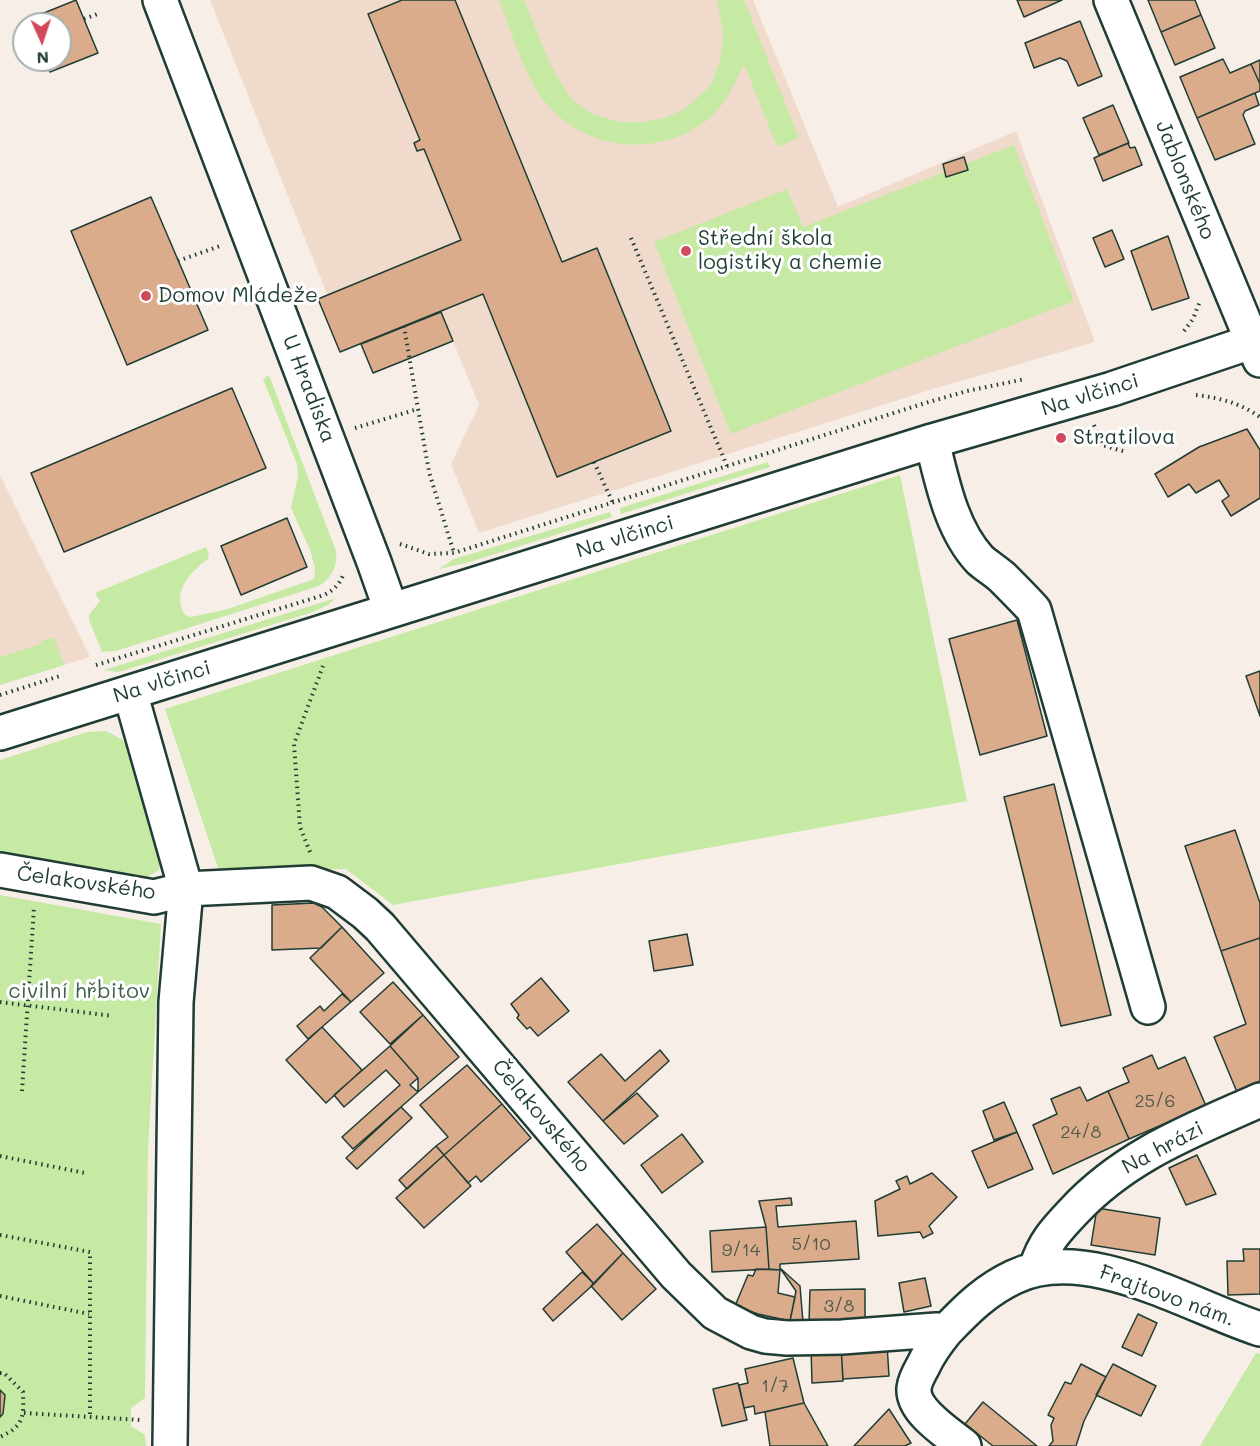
<!DOCTYPE html>
<meta charset="utf-8">
<style>
body{margin:0}
#map{position:relative;width:1260px;height:1446px;overflow:hidden;background:#f8eee8;font-family:Mali,sans-serif}
canvas{display:block}
.north{position:absolute;left:12px;top:12px;width:60px;height:60px;box-sizing:border-box;background:#fff;border:2px solid #a5b1ae;border-radius:50%;rotate:177deg;font-size:16px;font-weight:700;line-height:24px;text-align:center;color:#1f3d34}
.north::after{content:'';display:block;margin:auto;width:21px;height:27px;background:#d1495b;clip-path:polygon(50% 0,100% 100%,50% 72%,0 100%)}
</style>
<div id="map">
<canvas width="1260" height="1446"></canvas>
<div class="north">N</div>
</div>
<script>
const context = document.querySelector('canvas').getContext('2d');
context.lineJoin = 'round';
function fill(path, color) { context.fillStyle = color; context.fill(path, 'evenodd'); }
function strokePath(path, color, width, dash) { context.strokeStyle = color; context.lineWidth = width; context.lineCap = dash ? 'butt' : 'round'; context.setLineDash(dash || []); context.stroke(path); }
function drawText(font, color, halo, rows, align = 'center') {
  context.font = font + ' Mali,sans-serif'; context.lineWidth = 6; context.setLineDash([]); context.textBaseline = 'middle'; context.strokeStyle = halo; context.fillStyle = color; for (const [text, x, y, turn = 0] of rows) {
    context.save(); context.translate(x, y); context.rotate((+turn || 0) * Math.PI / 180); context.textAlign = isNaN(turn) ? turn : align; if (halo) context.strokeText(text, 0, 0); context.fillText(text, 0, 0); context.restore();
  }
}
const built = new Path2D(`
 M210 0H753L838 207 1016 131 1095 342 933 389 479 533 451 464 479 405 441 312 340 352 318 299 327 294Z
 M0 475 90 657 0 685Z`);
const green = new Path2D(`
 M499 0H524L551 66 571 99 592 114 620 122H644L664 118 685 109 711 85 721 58 723 32 717 0H744L799 138 777 147 744 64C736 81 727 102 713 115 665 159 587 153 546 103 524 77 512 32 499 0Z
 M1014 145 1074 301 731 434 654 242 787 189 803 227Z
 M269 375 336 551C338 566 332 578 319 586L116 651 102 652 89 620V615L100 601 95 593 206 547 209 554 208 559C190 572 171 592 185 615L191 617 228 609 314 579 315 568 310 550 291 508 298 476 297 464 263 379Z
 M768 462 770 467 621 514 620 508Z
 M900 475 967 801 393 905 346 869 219 871 165 709Z
 M610 512 612 517 470 562 439 569 454 559Z
 M336 598 328 605 313 612 122 671 117 672 104 670Z
 M54 637 64 665 0 685V657L41 644V641Z
 M106 731 123 740 133 756 162 851 159 870 145 878 0 853V760L87 732Z
 M0 895 161 924 148 1149 145 1398 131 1408V1426L145 1435 146 1446H0Z
 M1256 1353 1260 1354V1446H1200Z`);
const building = new Path2D(`
 M76 0 98 53 50 72 45 60H60V24H31L29 19Z
 M402 0H455L562 262 597 248 671 431 557 477 483 294 340 352 318 299 461 240 424 149 417 151 414 143 420 140 368 14Z
 M1017 0H1062L1024 17Z
 M1148 0H1195L1201 15 1161 32Z
 M1201 15 1215 48 1175 65 1161 32Z
 M1080 21 1102 76 1078 86 1067 61 1060 58 1034 68 1025 43Z
 M1223 59 1230 73 1251 64 1260 84V91L1197 118 1180 77Z
 M1260 60V84L1251 64Z
 M1255 93 1259 105 1245 111 1243 115 1255 144 1215 160 1197 118Z
 M1113 105 1129 143 1099 155 1083 118Z
 M1128 143 1130 148 1135 147 1142 165 1103 181 1094 158Z
 M964 157 968 170 946 177 943 164Z
 M151 197 208 330 127 365 71 231Z
 M1112 230 1124 259 1105 267 1093 238Z
 M1168 236 1189 298 1152 310 1131 251Z
 M441 312 453 341 373 373 361 344Z
 M232 388 266 468 64 552 31 473Z
 M1247 429 1260 450V498L1231 516 1222 501 1229 496 1219 480 1196 493 1189 484 1168 497 1155 474 1199 447Z
 M287 518 307 567 241 595 221 546Z
 M1017 620 1047 736 980 755 949 639Z
 M1260 671V716L1246 676Z
 M1054 784 1111 1015 1061 1026 1004 797Z
 M1235 830 1260 903V938L1221 951 1185 846Z
 M314 903 322 907 342 927 321 948 272 950V905Z
 M342 927 384 973 351 1002 310 958Z
 M687 934 693 965 654 971 649 941Z
 M1260 938V1081L1237 1092 1214 1037 1246 1024 1221 951Z
 M541 978 569 1011 538 1036 530 1027 527 1029 517 1018 519 1015 511 1004Z
 M393 982 423 1015 390 1044 360 1012Z
 M342 994 351 1002 308 1039 297 1026 320 1006 324 1011Z
 M423 1015 459 1057 418 1092 410 1085 418 1078 390 1046Z
 M322 1027 362 1070 326 1103 286 1060Z
 M390 1046 418 1078V1092L353 1149 342 1137 400 1085 386 1070 344 1107 334 1095Z
 M660 1050 669 1061 603 1121 568 1082 601 1054 625 1081Z
 M1152 1055 1158 1069 1185 1057 1206 1106 1129 1139 1108 1091 1129 1082 1123 1068Z
 M467 1065 502 1104 444 1155 436 1146 448 1137 420 1105Z
 M1080 1087 1087 1101 1108 1091 1129 1139 1053 1174 1033 1125 1057 1114 1051 1099Z
 M637 1093 658 1116 624 1144 603 1121Z
 M1004 1102 1017 1132 994 1140 983 1111Z
 M502 1104 531 1138 481 1182 476 1176 468 1183 444 1155Z
 M401 1107 412 1118 357 1169 346 1158Z
 M1017 1132 1033 1169 988 1188 972 1151Z
 M682 1134 703 1162 662 1193 641 1165Z
 M436 1146 444 1155 407 1189 399 1180Z
 M444 1155 471 1186 424 1228 396 1198Z
 M1197 1155 1216 1194 1186 1205 1169 1168Z
 M932 1173 957 1197 929 1226 933 1233 923 1238 920 1232 878 1236 875 1201 900 1189 896 1181 907 1176 910 1184Z
 M791 1198 792 1205 776 1206 778 1227 856 1221 859 1259 780 1264V1270L769 1269 766 1227 759 1201Z
 M1097 1208 1160 1218 1155 1255 1091 1245Z
 M597 1224 623 1253 594 1284 566 1252Z
 M766 1227 769 1269 712 1272 710 1231Z
 M1243 1249H1260V1294L1228 1295 1227 1261H1244Z
 M623 1253 656 1289 622 1320 591 1286Z
 M780 1268 800 1286 803 1322 790 1321 796 1291Z
 M756 1269 780 1270 778 1293 795 1297 790 1321 758 1314 735 1306 748 1275 753 1276Z
 M582 1272 594 1284 553 1321 543 1309Z
 M925 1278 931 1306 904 1312 899 1283Z
 M865 1289V1321L809 1323 810 1290Z
 M1138 1314 1157 1323 1142 1356 1122 1347Z
 M887 1344 889 1376 843 1379 841 1346Z
 M841 1346 843 1381 812 1383 811 1348Z
 M793 1358 804 1403 755 1414 754 1406 744 1408 739 1385 748 1383 745 1369Z
 M1081 1364 1106 1377 1084 1421 1076 1446H1049L1053 1441 1051 1425 1054 1418 1048 1415 1065 1382 1071 1384Z
 M1113 1364 1156 1386 1141 1416 1096 1395Z
 M738 1383 747 1420 722 1426 713 1389Z
 M0 1390 5 1395 3 1414 0 1417Z
 M983 1402 1037 1446H993L965 1424Z
 M804 1403 828 1446H770L765 1412Z
 M889 1409 911 1443 905 1446H854Z`);
const path = new Path2D(`
 M84 19 100 13
 M631 238 727 466
 M178 261 220 246
 M404 326 418 409
 M1184 331 1193 319 1200 301
 M1196 395C1220 398 1240 403 1260 417
 M1094 425 1102 445 1126 452
 M355 428 418 409 429 472 454 553
 M594 462 613 503
 M400 544 429 554 454 553 922 404 967 391 1025 379
 M96 665 324 595C334 590 340 584 344 573
 M0 695 63 675
 M310 852 300 827 294 744 323 666
 M0 1002 113 1016
 M22 1091 34 907
 M0 1156 85 1173
 M0 1235 90 1252V1417
 M0 1296 89 1314
 M0 1373H4L23 1392C24 1417 24 1426 0 1437
 M24 1413 141 1420`);
const minor = new Path2D(`
 M160 0 374 562 391 610
 M1111 0 1260 360
 M932 441C942 481 951 529 980 560 987 566 995 571 1002 577 1013 588 1024 599 1034 610L1148 1007
 M130 692 186 889 176 1002 170 1446
 M0 733 932 441 1112 389 1260 339
 M0 870 154 897 186 889 311 883 337 892 365 913 380 927 676 1275 715 1313 751 1332 765 1336 787 1338 842 1337 936 1330 946 1331C937 1342 929 1353 923 1366 919 1373 915 1380 914 1388 912 1411 948 1433 964 1446
 M1036 1268C1044 1243 1055 1231 1073 1212 1126 1155 1191 1131 1260 1100
 M946 1331C967 1309 986 1290 1014 1277 1087 1242 1189 1306 1260 1329`);
const markers = [
 [686,251,6,"#d1495b"],
 [146,296,6,"#d1495b"],
 [1061,438,6,"#d1495b"]
];
const numberNames = [
 ["25/6",1155,1101],
 ["24/8",1081,1132],
 ["5/10",811,1244],
 ["9/14",741,1250],
 ["3/8",839,1306],
 ["1/7",775,1386]
];
const streetNames = [
 ["Jablonského",1185,180,68],
 ["U Hradiska",309,389,69],
 ["Na vlčinci",1090,395,-17],
 ["Na vlčinci",625,537,-17],
 ["Na vlčinci",162,682,-17],
 ["Čelakovského",86,883,8],
 ["Čelakovského",541,1116,50],
 ["Na hrázi",1163,1148,-28],
 ["Frajtovo nám.",1167,1296,20]
];
const poiNames = [
 ["Střední škola",698,239],
 ["logistiky a chemie",698,263],
 ["Domov Mládeže",158,296],
 ["Stratilova",1073,438]
];
const parkNames = [
 ["civilní hřbitov",79,992]
];
fill(built, '#efdacc');
fill(green, '#c6eaa4');
fill(building, '#dbac8c');
strokePath(building, '#1f3d34', 1.5);
strokePath(minor, '#1f3d34', 38);
strokePath(path, '#1f3d34', 4, [1.5, 4.5]);
strokePath(minor, '#fff', 33);
for (const [x, y, r, color] of markers) { const dot = new Path2D(); dot.arc(x, y, r, 0, 2 * Math.PI); context.fillStyle = color; context.fill(dot); strokePath(dot, '#fff', 2); }
drawText('18px', '#4e594a', null, numberNames);
drawText('21px', '#1f3d34', '#fff', streetNames);
drawText('21px', '#1f3d34', '#fff', poiNames, 'left');
drawText('21px', '#40604a', '#fff', parkNames);
</script>
